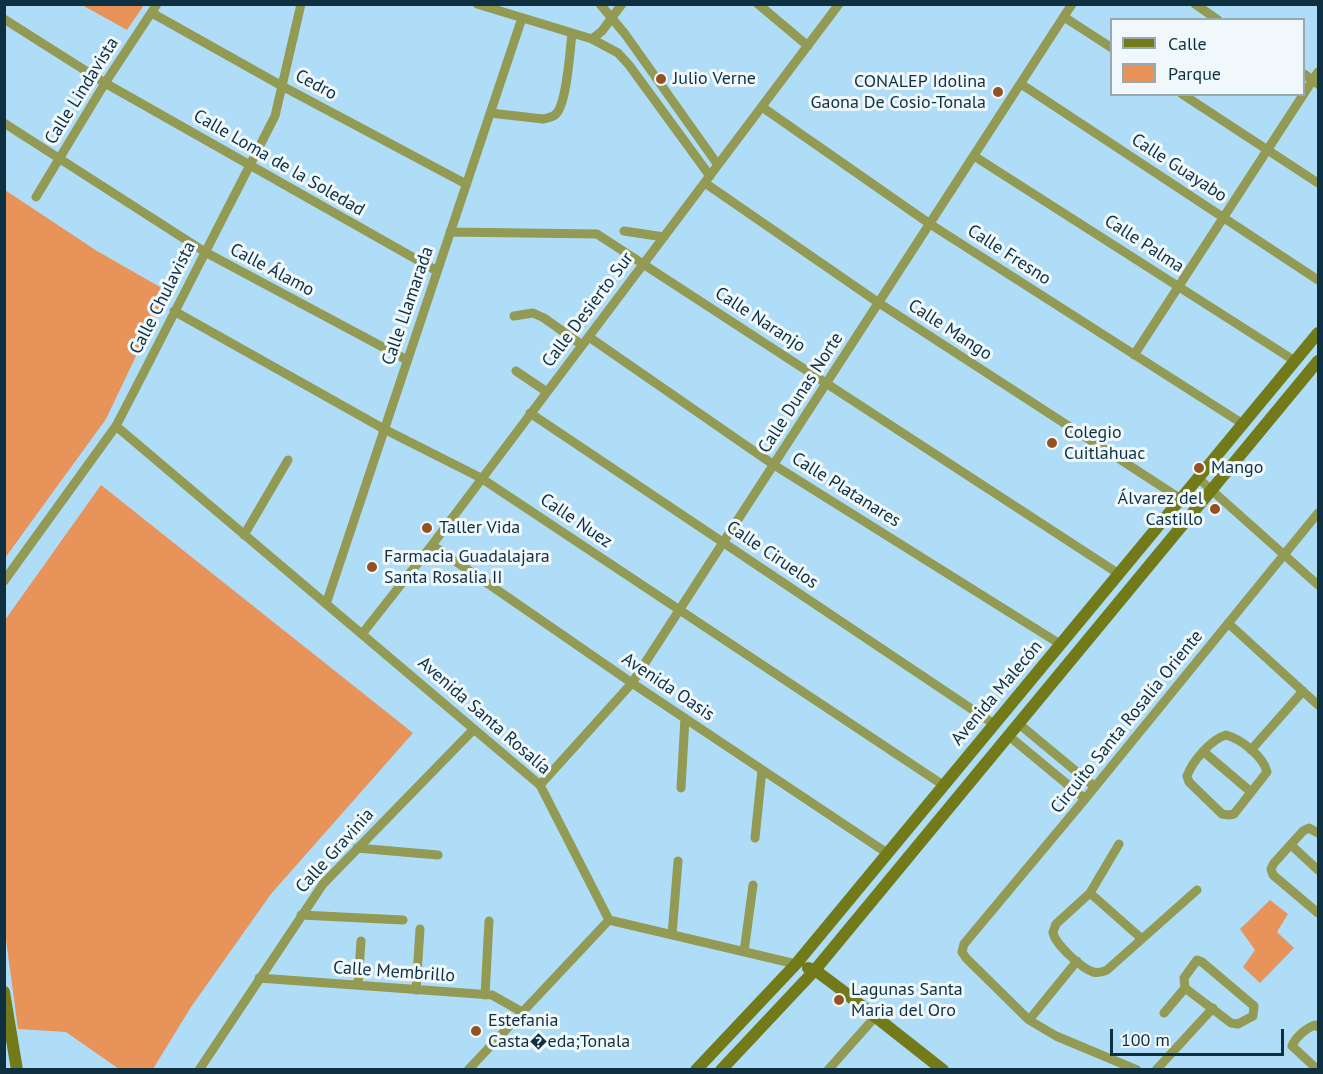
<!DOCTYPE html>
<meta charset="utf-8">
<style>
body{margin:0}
#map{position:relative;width:1323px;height:1074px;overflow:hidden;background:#afddf7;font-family:"PT Sans",sans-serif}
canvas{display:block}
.frame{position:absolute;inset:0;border:6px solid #0e3041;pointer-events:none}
.legend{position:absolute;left:1110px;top:18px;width:195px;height:78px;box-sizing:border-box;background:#f0f8fc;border:2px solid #96a8b1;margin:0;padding:8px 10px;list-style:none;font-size:18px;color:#0e3041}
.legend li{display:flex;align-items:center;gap:12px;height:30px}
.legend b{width:30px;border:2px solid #96a8b1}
.scale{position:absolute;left:1110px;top:1029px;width:174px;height:27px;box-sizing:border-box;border:3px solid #0e3041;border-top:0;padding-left:8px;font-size:18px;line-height:21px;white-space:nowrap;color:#0e3041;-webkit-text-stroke:4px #f0f8fc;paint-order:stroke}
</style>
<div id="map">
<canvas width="1323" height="1074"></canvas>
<div class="frame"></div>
<ul class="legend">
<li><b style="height:8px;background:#727a1a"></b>Calle</li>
<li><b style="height:16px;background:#e79359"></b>Parque</li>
</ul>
<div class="scale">100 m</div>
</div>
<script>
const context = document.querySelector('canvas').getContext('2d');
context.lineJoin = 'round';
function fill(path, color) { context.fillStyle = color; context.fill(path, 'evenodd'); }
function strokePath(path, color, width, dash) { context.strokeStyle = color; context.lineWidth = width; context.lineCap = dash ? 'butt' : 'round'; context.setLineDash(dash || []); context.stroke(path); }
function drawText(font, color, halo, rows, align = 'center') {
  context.font = font + ' "PT Sans",sans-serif'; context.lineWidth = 6; context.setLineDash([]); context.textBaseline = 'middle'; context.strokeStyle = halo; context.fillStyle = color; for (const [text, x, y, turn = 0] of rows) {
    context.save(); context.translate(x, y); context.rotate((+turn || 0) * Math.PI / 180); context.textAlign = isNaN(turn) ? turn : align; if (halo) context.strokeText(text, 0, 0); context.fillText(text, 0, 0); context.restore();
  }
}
const green = new Path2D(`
 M82 5H144L127 30Z
 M5 190 97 251 167 291 106 419 5 558Z
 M101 485 413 733 271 894 191 1007 153 1069H119L66 1032 18 1029 4 925 5 620Z
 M1270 900 1288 914 1277 932 1294 948 1260 983 1243 967 1255 950 1240 929Z`);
const street = new Path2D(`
 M477 4 592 39 618 53 629 65 710 176
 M600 4 625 34 718 165
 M758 4 808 46
 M1195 4 1218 20
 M152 13 282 86 466 184
 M1064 17 1112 48
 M4 19 105 83 437 271
 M592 39 602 31 622 4
 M1304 74 1318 84
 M1021 84 1318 280
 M1182 94 1318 183
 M762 107 930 224 1243 424
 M490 113 543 119C548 118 553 117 556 114 567 103 570 50 572 33
 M4 123 205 252 407 360
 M974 156 1295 361
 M705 183 879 303 1181 499
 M36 197 105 83 157 4
 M624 231 664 237
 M450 232 597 234 1119 574
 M174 311 384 429 481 478 943 785
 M514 316 533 313 544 318 582 345
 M589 337 774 465 1060 644
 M1134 355 1318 72
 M516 371 547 392
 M530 413 994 724
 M116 426 540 785 609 920 796 964
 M1198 478 1318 585
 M244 535 288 460
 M432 545 632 683 887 853
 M4 581 116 426 145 370 275 116 301 4
 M326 604 522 18
 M1228 623 1318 705
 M362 634 432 545 839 4
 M1019 724 1095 787
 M1226 735C1241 739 1263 756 1267 772L1234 814 1229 815 1222 814 1189 782 1187 776C1192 762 1211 739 1226 735Z
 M1009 736 1085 799
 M1251 750 1303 691
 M1204 752 1251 792
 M540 785 632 683 1072 4
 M681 788 685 718
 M1318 833 1309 828 1303 831 1274 863 1271 869 1273 875 1318 913
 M755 838 762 770
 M1119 844 1090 893 1056 924 1053 932C1054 943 1081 968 1093 972 1098 973 1103 972 1107 970L1197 890
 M1291 845 1318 870
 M357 848 438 855
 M1090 893 1142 939
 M301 915 403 920
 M672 935 678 861
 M744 952 753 885
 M1197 960 1202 962 1254 1006 1253 1016 1238 1024 1231 1023 1185 988 1184 978Z
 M259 978 492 995 522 1012
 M358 985 361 941
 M416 990 420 929
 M485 995 489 921
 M1164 1013 1185 988
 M1029 1020 1077 961
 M199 1070 323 884 474 729
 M468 1070 609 920
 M828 1070 876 1016
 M1137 1070 1056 1036 1029 1020 966 958 962 952 964 944 1085 799 1318 513
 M1156 1070 1213 1008
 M1318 1070 1292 1046C1295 1038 1306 1028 1315 1025L1318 1027`);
const secondary = new Path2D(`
 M808 968 815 970 839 988 943 1070
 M4 992 17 1070
 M696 1070 796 964 1318 333
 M721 1070 815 970 1318 361`);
const markers = [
 [661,79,6,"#945220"],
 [998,92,6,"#945220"],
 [1052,443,6,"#945220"],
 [1199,468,6,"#945220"],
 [1215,509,6,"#945220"],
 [427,528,6,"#945220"],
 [372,567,6,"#945220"],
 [839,1000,6,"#945220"],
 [476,1031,6,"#945220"]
];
const poiNames = [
 ["Julio Verne",673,79],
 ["CONALEP Idolina",986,82,"right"],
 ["Gaona De Cosio-Tonala",986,103,"right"],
 ["Colegio",1064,433],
 ["Cuitlahuac",1064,454],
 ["Mango",1211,468],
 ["Álvarez del",1203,499,"right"],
 ["Castillo",1203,520,"right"],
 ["Taller Vida",439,528],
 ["Farmacia Guadalajara",384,557],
 ["Santa Rosalia II",384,578],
 ["Lagunas Santa",851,990],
 ["Maria del Oro",851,1011],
 ["Estefania",488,1021],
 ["Casta�eda;Tonala",488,1042]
];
const streetNames = [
 ["Cedro",316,85,28],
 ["Calle Lindavista",82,91,-58],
 ["Calle Loma de la Soledad",279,163,30],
 ["Calle Guayabo",1179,168,33],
 ["Calle Palma",1144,244,33],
 ["Calle Fresno",1009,255,33],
 ["Calle Álamo",272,270,28],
 ["Calle Chulavista",163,298,-63],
 ["Calle Llamarada",408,306,-71],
 ["Calle Desierto Sur",588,310,-53],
 ["Calle Naranjo",760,320,33],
 ["Calle Mango",950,330,33],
 ["Calle Dunas Norte",801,393,-57],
 ["Calle Platanares",846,490,32],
 ["Calle Nuez",576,521,34],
 ["Calle Ciruelos",772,555,34],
 ["Avenida Oasis",668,687,34],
 ["Avenida Malecón",997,693,-50],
 ["Avenida Santa Rosalía",484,716,41],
 ["Circuito Santa Rosalía Oriente",1127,722,-51],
 ["Calle Gravinia",335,851,-48],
 ["Calle Membrillo",394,972,4]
];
fill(green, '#e79359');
strokePath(street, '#929a53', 9);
strokePath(secondary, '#727a1a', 12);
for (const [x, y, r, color] of markers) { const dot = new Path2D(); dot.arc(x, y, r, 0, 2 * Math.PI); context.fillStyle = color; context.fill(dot); strokePath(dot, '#f0f8fc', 2); }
drawText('18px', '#0e3041', '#f0f8fc', poiNames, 'left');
drawText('18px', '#0e3041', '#f0f8fc', streetNames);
</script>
